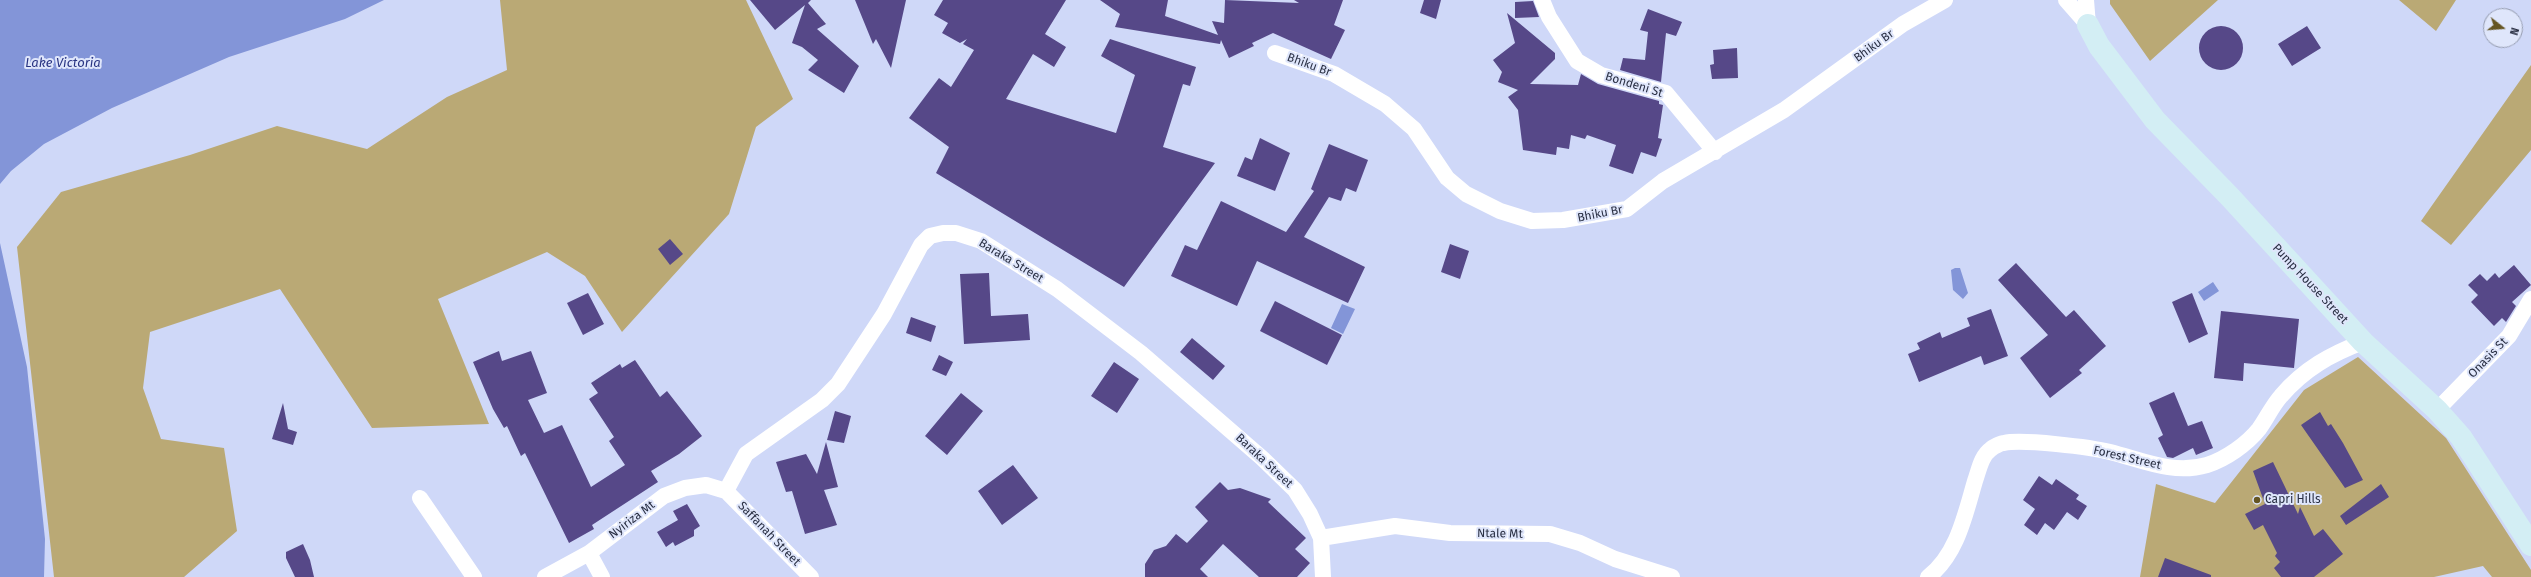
<!DOCTYPE html>
<style>
body{margin:0}
#map{position:relative;width:2531px;height:577px;overflow:hidden;background:#cfd8f8;font-family:"Fira Sans",sans-serif}
canvas{display:block}
.north{position:absolute;left:2483px;top:8px;width:40px;height:40px;box-sizing:border-box;background:#dfe6fb;border:1px solid #969db1;border-radius:50%;rotate:107deg;font-size:11px;font-weight:700;line-height:16px;text-align:center;color:#292f43}
.north::after{content:'';display:block;margin:auto;width:14px;height:18px;background:#655522;clip-path:polygon(50% 0,100% 100%,50% 72%,0 100%)}
</style>
<div id="map">
<canvas width="2531" height="577"></canvas>
<div class="north">N</div>
</div>
<script>
const context = document.querySelector('canvas').getContext('2d');
context.lineJoin = 'round';
function fill(path, color) { context.fillStyle = color; context.fill(path, 'evenodd'); }
function strokePath(path, color, width, dash) { context.strokeStyle = color; context.lineWidth = width; context.lineCap = dash ? 'butt' : 'round'; context.setLineDash(dash || []); context.stroke(path); }
function drawText(font, color, halo, rows, align = 'center') {
  context.font = font + ' "Fira Sans",sans-serif'; context.lineWidth = 4; context.setLineDash([]); context.textBaseline = 'middle'; context.strokeStyle = halo; context.fillStyle = color; for (const [text, x, y, turn = 0] of rows) {
    context.save(); context.translate(x, y); context.rotate((+turn || 0) * Math.PI / 180); context.textAlign = isNaN(turn) ? turn : align; if (halo) context.strokeText(text, 0, 0); context.fillText(text, 0, 0); context.restore();
  }
}
const green = new Path2D(`
 M500 0H746L793 99 756 127 729 214 622 332 585 276 547 252 438 299 489 424 372 428 280 289 150 332 143 388 161 439 224 448 237 531 184 577H54L17 247 61 192 190 155 277 126 367 149 447 97 507 70Z
 M2110 0H2218L2150 61 2110 4Z
 M2399 0H2456L2436 31Z
 M2531 65V150L2451 245 2421 221Z
 M2358 357 2446 438 2531 570V577H2492L2483 566 2434 577H2140L2156 484 2215 503 2304 390Z`);
const water = new Path2D(`
 M0 0H384L345 19 229 57 112 108 44 144 11 171 0 184Z
 M0 243 27 367 45 539 44 577H0Z
 M1955 268H1960L1968 293 1963 299 1953 290 1951 270Z
 M2213 282 2219 291 2204 301 2198 292Z
 M1342 304 1355 309 1343 334 1331 328Z`);
const building = new Path2D(`
 M750 0H811L808 3 826 24 817 29 859 66 844 93 808 70 818 60 802 47 792 43 805 5 775 30Z
 M855 0H906L891 68 876 39 873 44Z
 M943 0H1066L1045 34 1066 47 1054 67 1033 54 1006 99 1116 133 1135 75 1101 56 1110 39 1196 67 1190 86 1183 84 1163 147 1215 163 1124 287 936 173 949 147 909 118 939 78 951 87 974 50 963 44 967 39 960 43 942 33 948 23 934 15Z
 M1100 0H1168L1165 16 1218 35 1212 21 1224 23 1225 0 1299 3 1294 0H1343L1334 25 1345 30 1331 59 1273 33 1252 43 1254 46 1229 58 1221 40 1220 44 1115 27 1120 14Z
 M1424 0H1441L1436 19 1420 13Z
 M1533 1 1539 17 1515 18V2Z
 M1648 9 1682 22 1676 36 1666 33 1661 82 1620 70 1623 58 1645 60 1648 32 1640 30Z
 M1507 13 1555 53V59L1530 84 1578 85 1581 74 1598 84 1659 101V104L1663 105 1658 138 1662 139 1656 157 1641 152 1633 174 1609 166 1616 145 1587 135 1585 139 1571 135 1569 149 1557 147 1556 155 1523 150 1518 110 1508 97 1518 90 1498 82 1502 72 1493 60 1515 43Z
 M2307 26 2321 48 2292 66 2278 44Z
 M2199 48a22 22 0 1 1 44 0a22 22 0 1 1-44 0Z
 M1737 48 1738 78 1712 79 1710 65 1714 64 1713 50Z
 M1260 138 1290 153 1275 191 1237 176 1245 157 1252 160Z
 M1329 144 1368 160 1356 192 1346 188 1341 201 1329 197 1304 237 1365 267 1348 303 1257 261 1237 306 1171 276 1185 245 1197 250 1221 201 1286 232 1314 191 1311 189Z
 M670 239 683 254 670 265 658 249Z
 M1450 244 1469 251 1460 279 1441 272Z
 M2016 263 2066 317 2074 310 2106 346 2079 370 2082 373 2050 398 2020 358 2048 335 1998 280Z
 M2514 265 2531 285 2512 302 2516 306 2506 322 2502 318 2494 326 2471 302 2478 295 2468 285 2480 274 2487 281 2495 273 2499 278Z
 M989 273 991 316 1028 314 1030 340 964 344 960 274Z
 M588 293 604 324 583 335 567 303Z
 M2192 293 2208 334 2189 343 2172 302Z
 M1275 301 1342 335 1327 365 1260 331Z
 M1991 309 2008 356 1984 365 1981 356 1919 382 1908 354 1920 349 1917 343 1940 332 1942 338 1970 326 1967 318Z
 M2221 311 2299 319 2294 368 2244 363 2243 381 2214 378Z
 M911 317 936 326 931 342 906 333Z
 M1192 338 1225 366 1213 380 1180 352Z
 M499 351 502 361 531 351 547 393 528 400 544 433 562 425 591 487 625 465 609 441 614 437 589 399 598 393 591 383 620 364 622 368 635 360 660 397 667 391 702 436 679 454 651 471 658 482 592 525 594 529 569 543 525 453 521 456 507 426 504 428 493 409 473 362Z
 M939 355 953 362 946 376 932 370Z
 M1114 362 1139 379 1117 413 1091 396Z
 M2174 392 2188 426 2202 421 2213 448 2196 455 2193 448 2173 458 2167 457 2158 438 2163 435 2149 403Z
 M961 393 983 411 947 455 925 436Z
 M283 403 288 429 297 432 293 445 272 439Z
 M835 411 851 416 844 443 827 440Z
 M2320 412 2328 426 2331 424 2343 443 2363 480 2345 488 2301 425Z
 M826 442 838 487 824 490 837 525 805 534 792 491 786 492 776 462 806 454 817 474Z
 M2273 462 2298 514 2300 507 2314 536 2323 529 2343 554 2314 577H2281L2274 568 2280 562 2275 556 2277 553 2263 525 2254 530 2245 514 2265 504 2253 471Z
 M1013 465 1038 498 1002 525 978 491Z
 M2039 476 2052 485 2056 479 2079 495 2076 499 2087 506 2078 520 2067 512 2054 530 2045 523 2037 535 2024 525 2035 509 2023 500Z
 M1220 482 1228 490 1240 488 1271 499 1268 502 1306 538 1295 549 1310 563 1297 577H1259L1223 544 1200 569 1208 577H1145V564L1154 550 1166 546 1176 534 1187 543 1208 521 1195 507Z
 M2381 484 2389 497 2346 525 2340 516Z
 M687 504 700 526 694 530V536L675 546 673 542 666 547 657 532 678 520 673 511Z
 M303 544 310 560 314 577H295L286 558V552Z
 M2165 558 2211 575V577H2158Z`);
const street = new Path2D(`
 M1542 0 1549 17 1577 61 1601 75 1666 93 1715 152
 M2066 0 2088 25
 M2086 0 2088 25
 M1275 53 1334 74 1385 104 1414 129 1447 178 1466 194 1500 211 1532 221 1563 220 1627 209 1663 181 1784 110 1903 24 1945 0
 M2437 410 2509 336 2531 299
 M726 491 746 454 822 400 838 384 884 314 921 245 930 236 943 233H956L981 241 1057 289 1141 353 1262 458 1295 490 1310 514 1321 538 1323 577
 M420 498 474 577
 M1321 538 1395 526 1450 533 1550 534 1580 543 1615 559 1672 577
 M589 553 602 577
 M545 577 589 553 664 496 685 488 706 485 726 491 811 577
 M1928 577C1957 555 1965 515 1975 481 1979 470 1981 456 1991 449 1993 447 2001 443 2004 443 2022 439 2091 447 2110 452 2142 460 2173 475 2207 465 2226 459 2247 444 2259 429 2267 418 2272 406 2281 396 2304 369 2331 354 2363 342`);
const secondary = new Path2D(`
 M2088 25 2099 46 2155 120 2230 197 2363 342 2437 410 2461 437 2531 545`);
const markers = [
 [2257,500,4,"#655522"]
];
const streetNames = [
 ["Bhiku Br",1874,46,-36],
 ["Bhiku Br",1309,65,20],
 ["Bondeni St",1634,85,17],
 ["Bhiku Br",1600,214,-11],
 ["Baraka Street",1011,261,31],
 ["Pump House Street",2310,284,47],
 ["Onasis St",2488,358,-46],
 ["Forest Street",2127,458,13],
 ["Baraka Street",1264,461,43],
 ["Nyiriza Mt",632,520,-37],
 ["Saffanah Street",769,534,46],
 ["Ntale Mt",1500,534,1]
];
const poiNames = [
 ["Capri Hills",2265,500]
];
const waterNames = [
 ["Lake Victoria",63,63]
];
fill(green, '#baa975');
fill(water, '#8395d8');
fill(building, '#564888');
strokePath(street, '#fff', 16);
strokePath(secondary, '#d3eef4', 22);
for (const [x, y, r, color] of markers) { const dot = new Path2D(); dot.arc(x, y, r, 0, 2 * Math.PI); context.fillStyle = color; context.fill(dot); strokePath(dot, '#dfe6fb', 1.5); }
drawText('12px', '#292f43', '#dfe6fb', streetNames);
drawText('12px', '#292f43', '#dfe6fb', poiNames, 'left');
drawText('italic 13px', '#283382', '#dfe6fb', waterNames);
</script>
